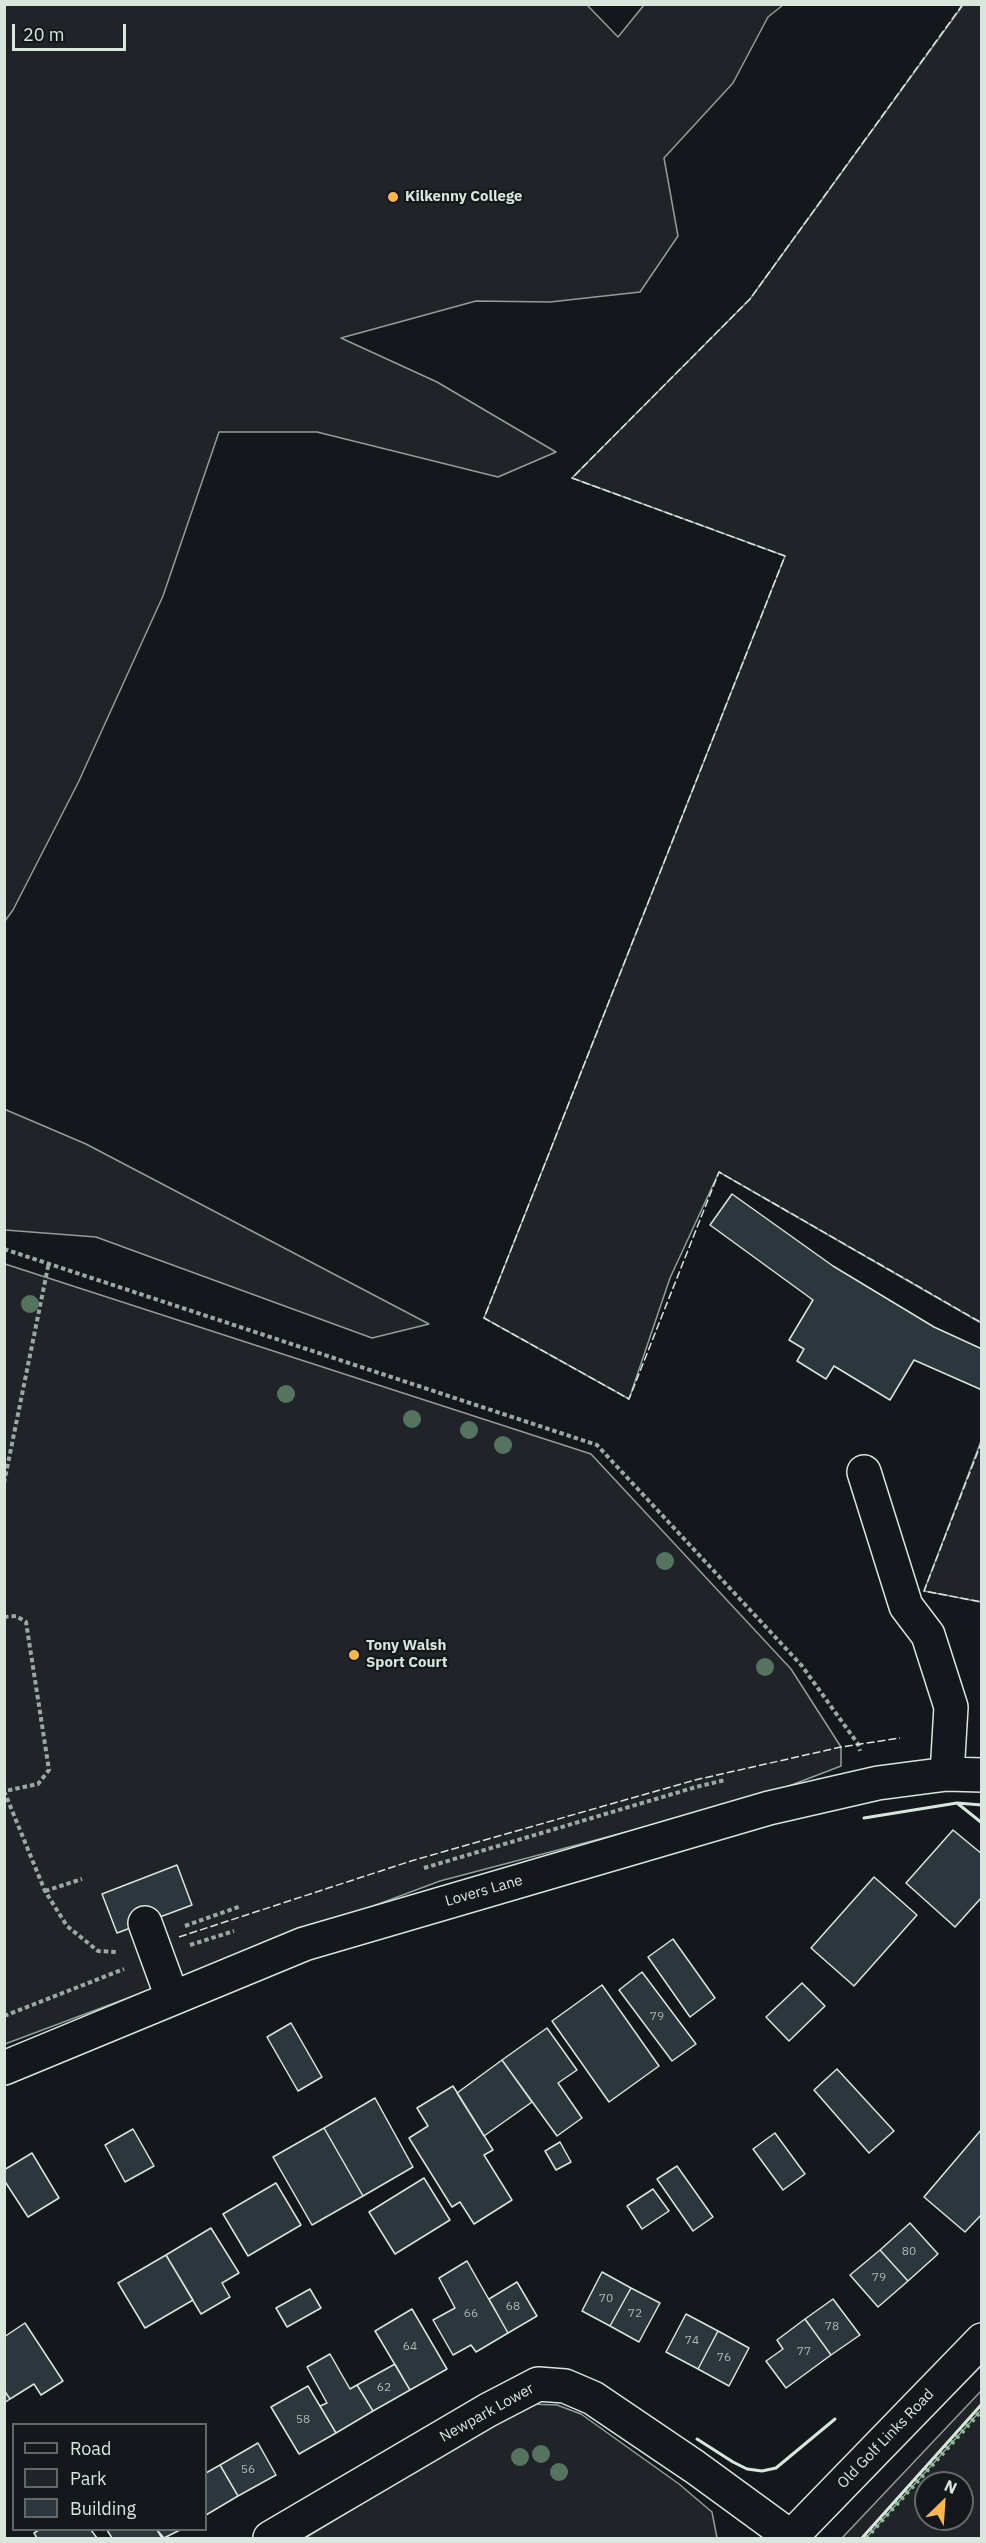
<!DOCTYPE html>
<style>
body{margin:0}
#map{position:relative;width:986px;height:2543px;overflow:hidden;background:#14181c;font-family:"IBM Plex Sans",sans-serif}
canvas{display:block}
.frame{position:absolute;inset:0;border:6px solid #d8e6dc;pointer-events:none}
.legend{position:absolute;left:12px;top:2423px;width:195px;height:108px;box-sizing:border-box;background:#14181c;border:2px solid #626a69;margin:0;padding:8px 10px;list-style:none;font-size:18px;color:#d8e6dc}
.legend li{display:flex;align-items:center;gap:12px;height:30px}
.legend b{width:30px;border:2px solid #626a69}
.north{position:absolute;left:914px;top:2471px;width:60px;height:60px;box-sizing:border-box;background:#14181c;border:2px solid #626a69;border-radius:50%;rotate:25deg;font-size:16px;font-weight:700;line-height:24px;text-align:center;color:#d8e6dc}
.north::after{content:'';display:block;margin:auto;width:21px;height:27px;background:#ffb74d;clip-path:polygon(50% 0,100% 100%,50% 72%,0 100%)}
.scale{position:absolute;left:12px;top:24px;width:114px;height:27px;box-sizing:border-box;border:3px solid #d8e6dc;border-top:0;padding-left:8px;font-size:18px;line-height:21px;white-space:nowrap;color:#d8e6dc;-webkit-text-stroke:4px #14181c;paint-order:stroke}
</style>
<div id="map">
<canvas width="986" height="2543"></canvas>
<div class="frame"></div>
<ul class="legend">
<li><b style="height:8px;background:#14181c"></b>Road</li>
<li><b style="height:16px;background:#202428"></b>Park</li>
<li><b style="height:16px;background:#2c363c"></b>Building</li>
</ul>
<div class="north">N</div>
<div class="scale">20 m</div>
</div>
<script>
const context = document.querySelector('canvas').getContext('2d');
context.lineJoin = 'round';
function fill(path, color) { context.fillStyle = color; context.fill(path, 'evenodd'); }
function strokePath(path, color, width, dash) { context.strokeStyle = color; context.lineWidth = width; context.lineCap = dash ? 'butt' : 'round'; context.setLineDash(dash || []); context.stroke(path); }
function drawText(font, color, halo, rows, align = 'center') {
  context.font = font + ' "IBM Plex Sans",sans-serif'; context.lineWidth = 4.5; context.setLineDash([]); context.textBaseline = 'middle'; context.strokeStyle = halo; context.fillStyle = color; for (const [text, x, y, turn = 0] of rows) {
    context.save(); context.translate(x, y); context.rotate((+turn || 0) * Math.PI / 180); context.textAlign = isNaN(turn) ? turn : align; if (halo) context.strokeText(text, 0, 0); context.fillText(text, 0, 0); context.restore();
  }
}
const green = new Path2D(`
 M5 4 587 5 618 37 644 5H783L768 17 733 83 664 158 678 236 640 292 550 302 476 301 341 338 437 382 556 452 498 477 317 432H219L163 596 78 783 13 910 5 921Z
 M963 5H982L981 1323 719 1172 670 1278 629 1399 484 1318 785 556 572 478 750 299Z
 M4 1109 86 1144 429 1324 372 1338 96 1237 5 1230Z
 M5 1264 591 1454 791 1669 841 1747V1766L763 1796 440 1881 5 2044Z
 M981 1441 982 1602H981L924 1591Z
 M981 2391V2404L862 2538H842Z
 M531 2404 557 2405 581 2414 679 2484 712 2512 717 2538H305L505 2416Z
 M981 2410V2538H866L966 2427ZM926 2483H962V2519H926Z`);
const building = new Path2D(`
 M732 1194 833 1266 934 1327 982 1349V1390L914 1360 890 1400 834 1366 826 1379 797 1361 804 1349 789 1340 813 1300 710 1225Z
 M953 1830 982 1854V1897L955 1927 906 1883Z
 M177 1865 192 1905 117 1933 102 1894Z
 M874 1877 917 1915 854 1986 811 1948Z
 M673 1939 715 1998 690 2017 648 1957Z
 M642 1972 696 2044 672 2061 619 1990Z
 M802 1983 825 2006 789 2041 766 2017Z
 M602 1985 659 2066 609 2102 552 2021Z
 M291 2023 322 2077 298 2091 267 2037Z
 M547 2028 577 2070 558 2083 582 2118 557 2136 502 2060Z
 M502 2060 532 2102 484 2136 457 2093Z
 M837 2069 894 2131 869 2153 814 2090Z
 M453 2086 493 2150 484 2155 512 2200 474 2224 460 2202 452 2207 409 2138 428 2126 417 2108Z
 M375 2098 413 2167 363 2196 324 2128Z
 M324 2128 363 2196 312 2225 273 2157Z
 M133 2129 154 2166 125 2182 105 2145Z
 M981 2130 982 2214 965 2232 924 2197Z
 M775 2133 805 2174 783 2190 753 2149Z
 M560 2142 571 2162 556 2170 545 2151Z
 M32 2153 59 2198 28 2217 4 2180V2170Z
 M677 2166 713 2217 693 2231 657 2179Z
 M424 2178 450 2220 395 2254 369 2212Z
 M276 2183 301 2225 248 2256 223 2214Z
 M653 2189 669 2211 642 2229 627 2206Z
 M910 2223 938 2254 908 2281 880 2250Z
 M211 2228 239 2273 222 2283 230 2297 201 2314 166 2255Z
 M880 2250 908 2281 878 2307 850 2275Z
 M166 2255 193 2300 145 2328 118 2283Z
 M467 2261 508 2333 476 2352 471 2345 453 2355 433 2320 455 2308 439 2278Z
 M602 2272 631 2288 610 2326 582 2311Z
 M517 2282 537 2316 508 2333 489 2299Z
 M631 2288 660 2303 639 2342 610 2326Z
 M310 2289 321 2308 287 2327 276 2308Z
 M833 2299 860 2335 831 2355 805 2319Z
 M412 2309 447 2369 410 2390 375 2331Z
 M686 2314 718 2331 698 2369 666 2352Z
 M805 2319 831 2355 786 2388 766 2361 783 2349 777 2340Z
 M25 2323 63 2381 41 2395 34 2384 10 2399 4 2390V2337Z
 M718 2331 749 2348 729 2386 698 2369Z
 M330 2354 350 2389 357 2385 373 2411 336 2433 320 2406 327 2403 307 2367Z
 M395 2364 410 2390 373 2411 357 2385Z
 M308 2386 336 2433 299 2454 271 2407Z
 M4 2390 10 2399 4 2403Z
 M258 2443 276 2475 238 2496 220 2465Z
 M220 2465 238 2496 206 2515V2473Z
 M39 2530H91L97 2538H37L34 2533Z
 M107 2530H157L162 2538H112Z
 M157 2530H180L164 2538Z`);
const path = new Path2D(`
 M4 1249 597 1445 802 1666 858 1744 860 1751
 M4 1483 49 1262
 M4 1617 16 1616 26 1622 49 1770 38 1784 5 1791
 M4 1791 45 1891 67 1926 98 1951 118 1952
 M424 1868 696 1787 725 1780
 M45 1891 82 1879
 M185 1926 241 1906
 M190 1945 234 1931
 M4 2016 124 1969`);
const minor = new Path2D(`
 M864 1472 906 1606 928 1635 951 1707 947 1774
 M145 1923 172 1997
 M4 2068 304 1944 769 1808 878 1783 947 1774 982 1775
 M270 2538 488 2410 538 2384 565 2386 593 2398 695 2467 791 2537
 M790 2538 982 2340`);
const hedge = new Path2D(`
 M866 2538 982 2410`);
const fence = new Path2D(`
 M963 4 750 299 572 478 785 556 484 1318 629 1399 719 1172 982 1323
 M982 1441 924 1591 982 1602
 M179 1937 411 1861 695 1780 841 1747 900 1738`);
const wall = new Path2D(`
 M957 1803 982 1823
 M864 1818 957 1803 982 1805
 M697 2439 733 2462 747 2469 762 2471 776 2468 835 2419
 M862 2538 982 2404`);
const trees = [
 [30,1304],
 [286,1394],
 [412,1419],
 [469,1430],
 [503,1445],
 [665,1561],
 [765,1667],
 [541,2454],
 [520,2457],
 [559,2472]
];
const markers = [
 [393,197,6,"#ffb74d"],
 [354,1655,6,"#ffb74d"]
];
const numberNames = [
 ["79",657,2017],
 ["80",909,2252],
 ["79",879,2278],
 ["70",606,2299],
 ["68",513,2307],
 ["66",471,2314],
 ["72",635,2314],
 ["78",832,2327],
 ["74",692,2341],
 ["64",410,2347],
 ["77",804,2352],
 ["76",724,2358],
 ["62",384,2388],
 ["58",303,2420],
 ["56",248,2470]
];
const poiNames = [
 ["Kilkenny College",405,197],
 ["Tony Walsh",366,1646],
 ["Sport Court",366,1663]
];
const streetNames = [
 ["Lovers Lane",484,1891,-16],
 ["Newpark Lower",487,2413,-29],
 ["Old Golf Links Road",886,2439,-46]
];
fill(green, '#202428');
strokePath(green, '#939e99', 1.5);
fill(building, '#2c363c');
strokePath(building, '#d8e6dc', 1.5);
strokePath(minor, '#d8e6dc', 36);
strokePath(path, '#9da8a2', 4, [4.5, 3]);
strokePath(minor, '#14181c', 33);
strokePath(hedge, '#8ac095', 4.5, [3, 4.5]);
strokePath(fence, '#d8e6dc', 1.5, [8, 3]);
strokePath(wall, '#d8e6dc', 3);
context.fillStyle = '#55745f';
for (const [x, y] of trees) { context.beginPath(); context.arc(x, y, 9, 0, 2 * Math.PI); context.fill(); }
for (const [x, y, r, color] of markers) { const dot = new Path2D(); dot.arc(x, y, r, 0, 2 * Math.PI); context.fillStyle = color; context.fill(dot); strokePath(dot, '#14181c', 2); }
drawText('12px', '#adbab4', null, numberNames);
drawText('bold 15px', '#d8e6dc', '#14181c', poiNames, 'left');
drawText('15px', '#d8e6dc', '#14181c', streetNames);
</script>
